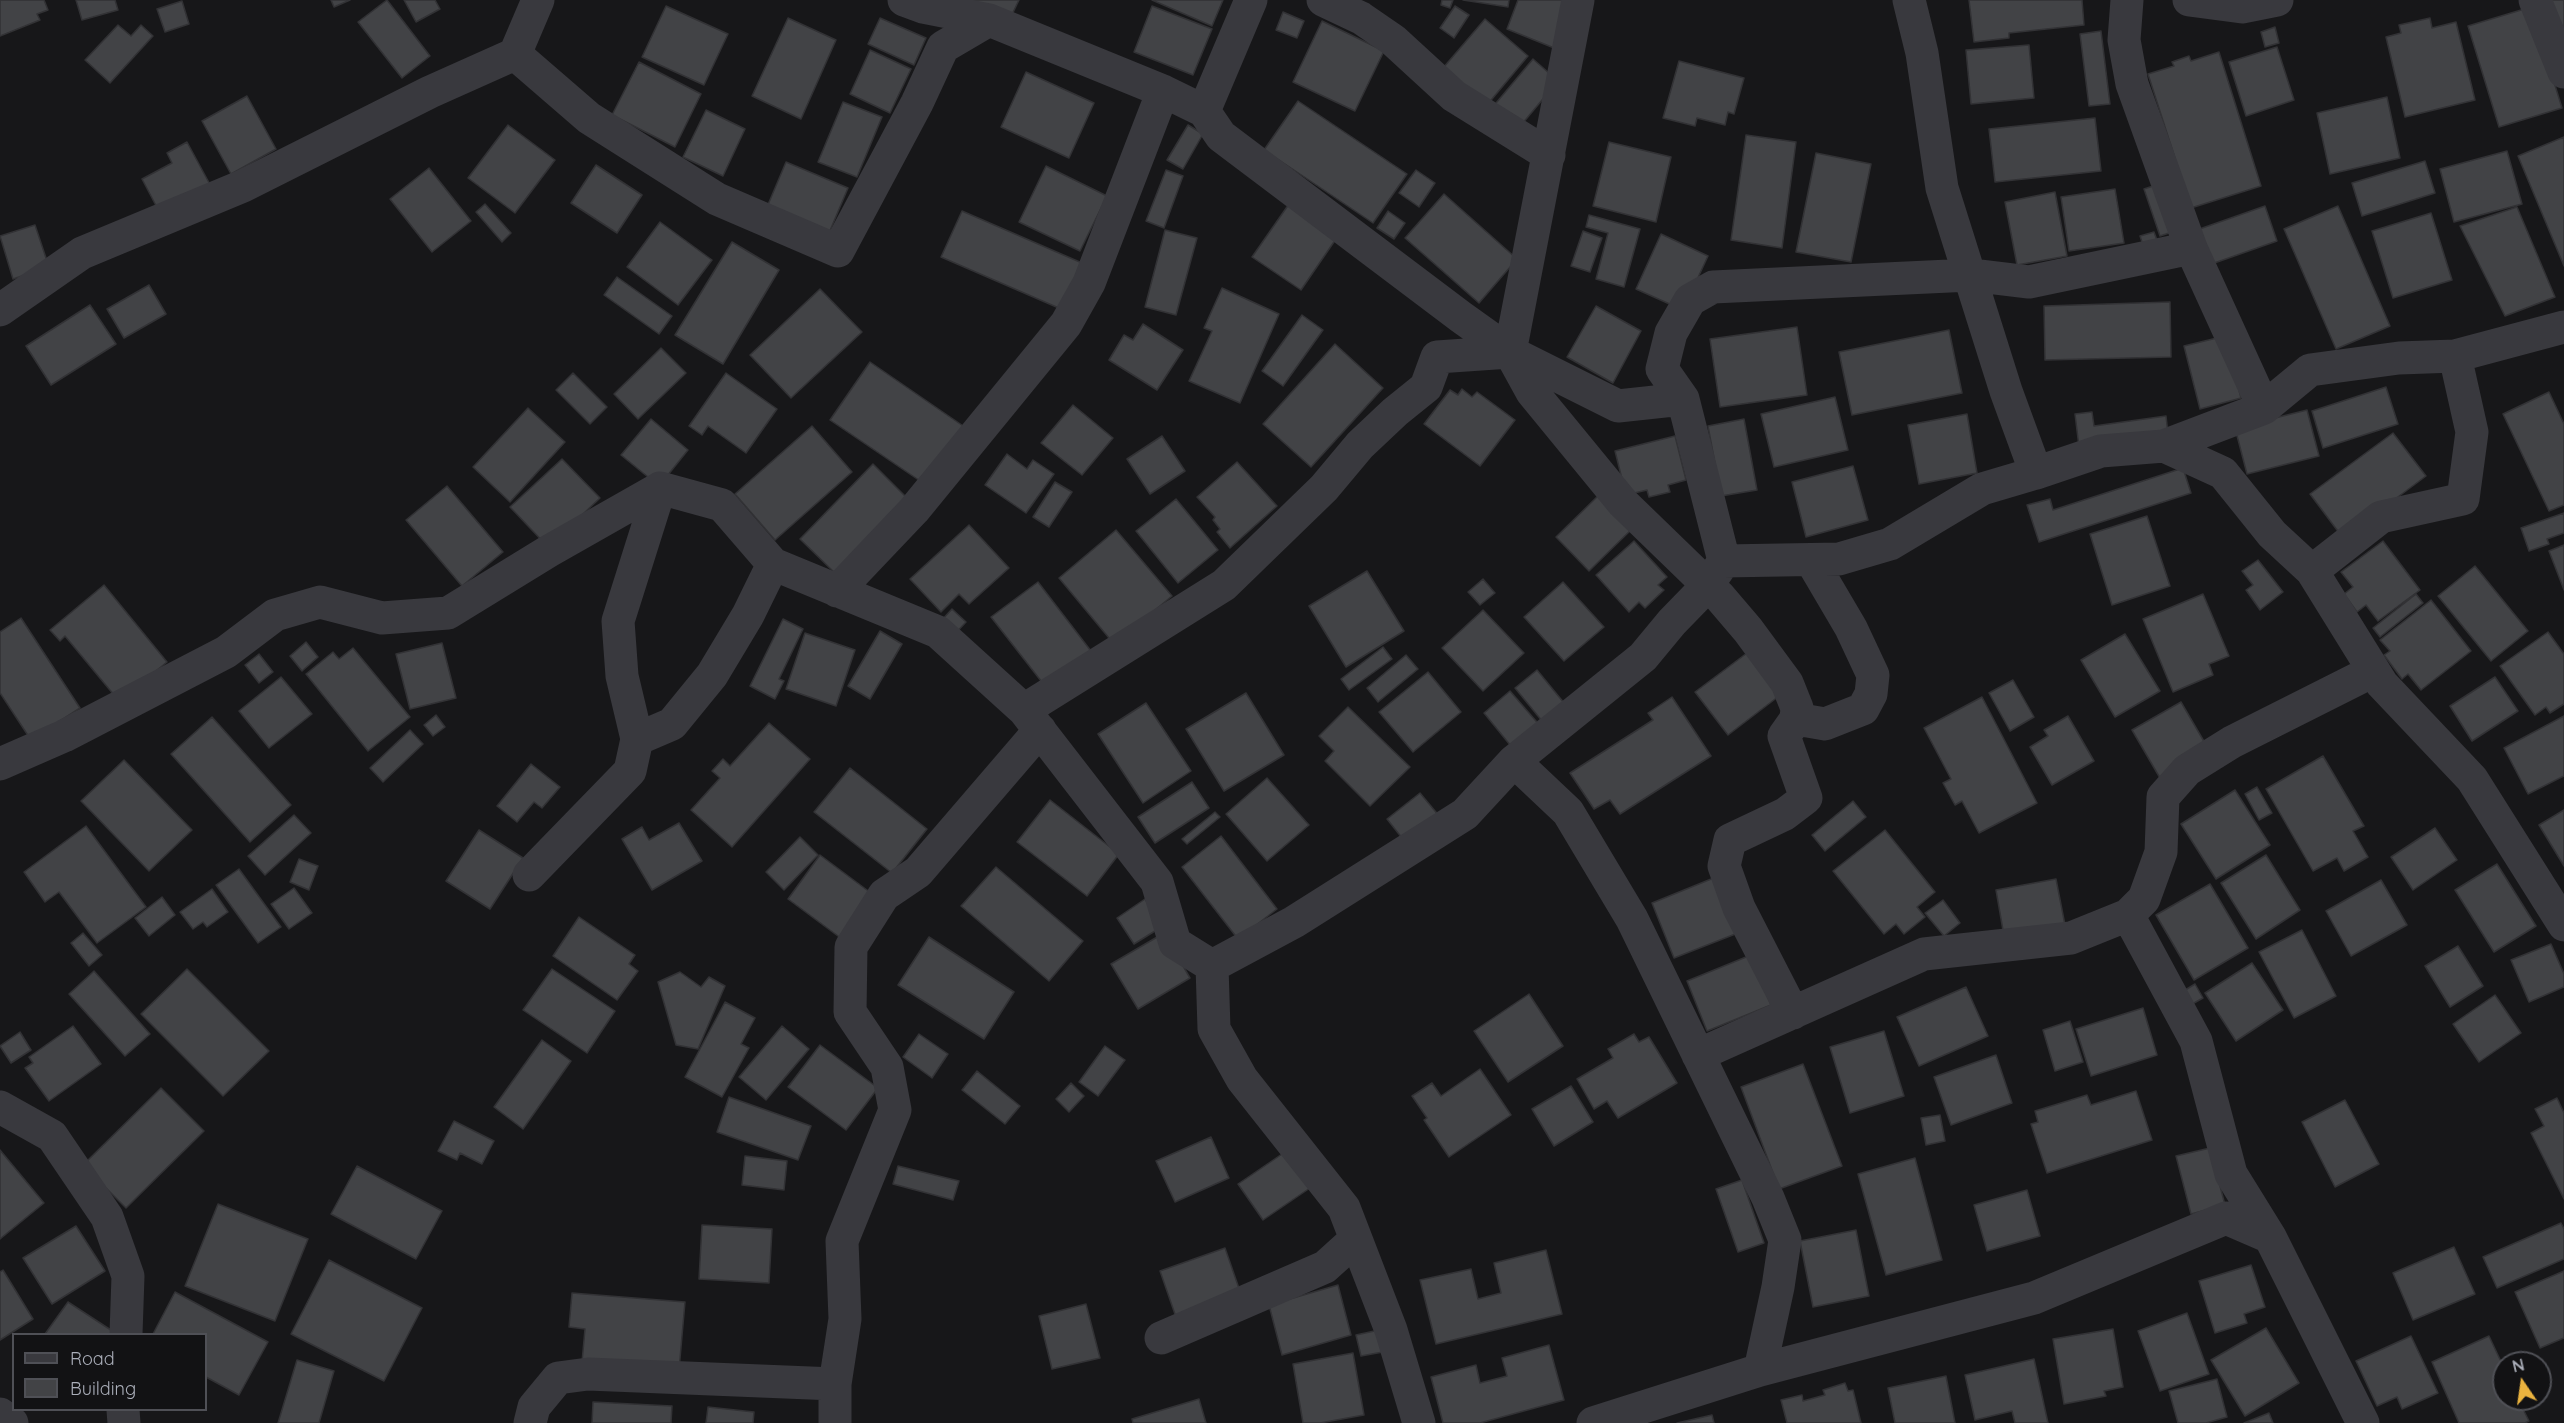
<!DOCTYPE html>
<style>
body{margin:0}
#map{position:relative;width:2564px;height:1423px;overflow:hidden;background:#171719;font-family:Quicksand,sans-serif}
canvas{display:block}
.legend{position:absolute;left:12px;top:1333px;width:195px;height:78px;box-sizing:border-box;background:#121214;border:2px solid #4f5056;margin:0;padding:8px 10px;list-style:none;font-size:18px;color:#aaaeb9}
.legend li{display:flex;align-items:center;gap:12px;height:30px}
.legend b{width:30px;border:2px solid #4f5056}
.north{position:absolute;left:2492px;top:1351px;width:60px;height:60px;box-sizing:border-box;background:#121214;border:2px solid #4f5056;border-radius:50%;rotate:347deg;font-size:16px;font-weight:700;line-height:24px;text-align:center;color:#aaaeb9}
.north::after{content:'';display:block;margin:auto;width:21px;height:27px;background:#eab33f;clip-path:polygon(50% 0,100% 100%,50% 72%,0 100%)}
</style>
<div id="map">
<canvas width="2564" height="1423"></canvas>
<ul class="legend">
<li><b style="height:8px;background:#39393e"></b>Road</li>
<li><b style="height:16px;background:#424346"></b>Building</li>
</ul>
<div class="north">N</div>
</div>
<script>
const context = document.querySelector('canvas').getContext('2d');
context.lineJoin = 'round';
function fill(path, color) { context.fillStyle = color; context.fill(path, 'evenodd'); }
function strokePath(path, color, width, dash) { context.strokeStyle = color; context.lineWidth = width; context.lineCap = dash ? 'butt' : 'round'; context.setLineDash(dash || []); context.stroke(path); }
const building = new Path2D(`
 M0 0H44L48 10 37 14 40 20 0 36Z
 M76 0H115L118 10 82 20Z
 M331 0H350L334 7Z
 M387 0 430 56 402 78 358 22Z
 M404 0H435L440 9 416 22Z
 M962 0H1019L1008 23Z
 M1152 0H1223L1212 26Z
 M1442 0H1453L1450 8 1441 5Z
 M1463 0H1509L1508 7Z
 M1518 0H1572L1559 50 1507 29Z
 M1969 0H2082L2084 25 2009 33V38L1974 42Z
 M2551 0H2564V51Z
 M182 1 189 24 165 32 157 9Z
 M666 6 728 34 704 85 642 57Z
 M1152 6 1212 29 1193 75 1134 52Z
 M1455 6 1469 15 1454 38 1440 28Z
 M2531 7 2562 108 2499 127 2468 26Z
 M1283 12 1304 21 1297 38 1276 30Z
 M788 18 836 40 801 119 752 96Z
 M880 18 926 38 914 65 868 44Z
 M2430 18 2432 28 2456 22 2475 100 2405 117 2386 37 2401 33 2399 25Z
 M1485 19 1528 56 1487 105 1437 75Z
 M1322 21 1384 51 1355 111 1293 82Z
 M118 25 131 36 141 25 153 36 110 83 85 60Z
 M2275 27 2279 43 2265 47 2261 32Z
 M2101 31 2110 104 2089 106 2080 34Z
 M2029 45 2034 98 1971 104 1966 50Z
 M2277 47 2294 100 2246 116 2229 62Z
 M870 50 911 69 890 113 850 94Z
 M2219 52 2261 186 2191 208 2148 74 2174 66 2172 62 2189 56 2191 61Z
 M1533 59 1558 81 1517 130 1491 109Z
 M1679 61 1744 78 1734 114 1728 112 1725 125 1697 118 1695 126 1663 118Z
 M639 62 701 94 675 147 612 115Z
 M1026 72 1094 103 1069 158 1001 127Z
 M247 96 276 149 231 174 202 121Z
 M2387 97 2400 158 2330 174 2317 113Z
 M1298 101 1407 174 1373 223 1264 150Z
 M843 102 882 117 857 177 818 162Z
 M706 110 745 129 723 176 683 157Z
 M2095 118 2101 171 1995 182 1989 129Z
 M508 125 555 160 515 213 468 178Z
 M1188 125 1203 134 1183 169 1167 160Z
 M1746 135 1796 142 1782 248 1731 240Z
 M2564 137V266L2518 156Z
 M187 142 213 190 162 217 142 179 172 163 167 153Z
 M1609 142 1671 157 1656 222 1593 206Z
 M2507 151 2522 204 2454 222 2440 169Z
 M1816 153 1871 164 1851 262 1796 252Z
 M2425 161 2435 193 2362 216 2352 183Z
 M786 162 848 188 829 233 767 207Z
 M596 165 642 195 617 233 571 203Z
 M1046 166 1107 196 1080 251 1019 222Z
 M429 168 471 221 432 252 390 199Z
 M1166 170 1183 176 1164 228 1146 221Z
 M1416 170 1435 183 1419 207 1399 193Z
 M2165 182 2181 229 2160 236 2144 189Z
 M2115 189 2124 243 2069 251 2061 197Z
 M2055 192 2067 256 2017 265 2005 202Z
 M1444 194 1517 259 1479 303 1405 238Z
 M485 204 511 233 502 242 476 212Z
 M1289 204 1338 236 1301 290 1252 257Z
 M2265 206 2277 241 2203 267 2191 232Z
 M2338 206 2390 326 2336 349 2284 229Z
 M2517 207 2555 297 2505 316 2460 226Z
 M962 211 1082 263 1061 309 941 257Z
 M1388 211 1405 223 1394 239 1377 228Z
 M2431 213 2452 280 2393 298 2372 231Z
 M1589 215 1640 229 1624 287 1596 279 1608 233 1586 227Z
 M660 222 712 260 678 305 627 267Z
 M35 225 49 267 13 279 0 236Z
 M1165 230 1197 238 1176 315 1145 307Z
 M1583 231 1602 238 1590 272 1571 266Z
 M2154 232 2158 243 2144 248 2140 236Z
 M1661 234 1708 256 1683 310 1636 289Z
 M732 242 779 270 723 364 675 335Z
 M617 277 672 316 659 334 604 295Z
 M149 285 166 314 124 338 107 309Z
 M1222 288 1279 314 1240 403 1189 381 1212 331 1204 328Z
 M820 289 862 332 791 398 750 355Z
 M2170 302 2171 357 2045 360 2044 306Z
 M90 305 116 344 51 385 26 346Z
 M1596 306 1641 331 1613 383 1567 357Z
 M1302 315 1323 330 1283 386 1262 371Z
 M1143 324 1183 350 1157 390 1109 360 1124 335 1133 340Z
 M1797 327 1807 395 1720 407 1710 339Z
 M1949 330 1962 393 1852 415 1839 352Z
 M2225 336 2241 398 2200 409 2184 346Z
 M1335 344 1383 388 1311 467 1263 424Z
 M661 348 686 373 638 419 614 394Z
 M870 362 969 430 929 487 830 420Z
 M573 373 607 407 590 424 556 390Z
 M726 373 777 409 746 453 708 426 702 435 689 426Z
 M2386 387 2398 424 2323 448 2312 411Z
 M1462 389 1472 397 1477 392 1515 420 1480 466 1424 424 1450 390 1458 395Z
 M2549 392 2564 424V505L2549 511 2503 414Z
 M1835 397 1848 450 1774 467 1761 414Z
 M1073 405 1113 438 1082 475 1041 443Z
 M528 408 565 442 510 502 473 467Z
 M2307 410 2319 456 2247 474 2235 428Z
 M2092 412 2094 426 2166 416 2168 434 2079 447 2075 414Z
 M1967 414 1977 473 1919 484 1908 425Z
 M651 419 688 450 659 486 621 455Z
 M1744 419 1757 490 1721 496 1708 426Z
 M812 426 852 472 775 540 735 494Z
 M2393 433 2426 476 2343 538 2310 494Z
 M1162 436 1185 471 1150 494 1127 459Z
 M1675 436 1686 480 1668 485 1670 492 1649 497 1647 490 1626 495 1615 451Z
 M1007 454 1027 469 1033 460 1054 474 1026 513 985 485Z
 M562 459 600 498 548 547 510 507Z
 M1237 462 1277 506 1230 548 1217 532 1220 529 1213 520 1215 517 1197 497Z
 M873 464 913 504 840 578 800 539Z
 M1853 466 1868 520 1806 537 1792 482Z
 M2183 468 2191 493 2039 542 2027 505 2050 499 2053 510Z
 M1055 482 1072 492 1049 527 1033 517Z
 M447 486 503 552 462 586 406 520Z
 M1602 492 1635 526 1589 571 1556 537Z
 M1176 499 1218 550 1178 583 1136 531Z
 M2564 513V533L2547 539 2549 544 2529 551 2521 528Z
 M2147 516 2170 586 2112 605 2090 534Z
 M969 525 1009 568 969 604 959 594 941 612 910 579Z
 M1116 530 1172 596 1114 644 1059 578Z
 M1634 541 1667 577 1658 585 1664 590 1645 608 1639 602 1629 612 1596 575Z
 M2383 541 2420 590 2378 621 2366 605 2357 612 2344 594 2353 587 2341 572Z
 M2564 545V590L2549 551Z
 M2258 560 2283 592 2260 610 2246 590 2253 585 2242 571Z
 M2475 566 2528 631 2491 661 2438 596Z
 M1367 571 1404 631 1346 667 1309 606Z
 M1483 579 1495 593 1480 605 1468 592Z
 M1038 582 1091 651 1045 686 991 617Z
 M1563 582 1604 627 1564 661 1524 617Z
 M104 585 167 662 119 701 65 636 60 641 50 630Z
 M2203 594 2229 656 2209 664 2213 675 2173 692 2143 619Z
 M2416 594 2423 603 2380 637 2373 628Z
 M2431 600 2471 651 2421 690 2408 674 2402 679 2384 655 2390 651 2380 640Z
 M952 609 966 622 953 636 939 623Z
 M1483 610 1524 653 1483 691 1442 648Z
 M21 618 80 708 31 740 0 693V632Z
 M783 619 803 629 779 679 784 681 775 699 750 686Z
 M880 631 902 644 870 699 848 686Z
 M2548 632 2564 654V704L2550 713 2546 707 2535 715 2500 666Z
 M805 633 855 650 836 706 786 689Z
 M2125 634 2160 691 2115 717 2081 660Z
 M306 642 318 657 302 671 290 656Z
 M442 643 456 698 410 709 396 654Z
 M1383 647 1392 659 1349 690 1341 679Z
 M353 648 410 717 368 751 306 674 333 652 339 659Z
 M1751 650 1783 693 1728 735 1695 692Z
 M259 654 273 672 259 683 245 665Z
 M1406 655 1418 669 1378 702 1367 688Z
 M1537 670 1569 709 1547 727 1515 688Z
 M1428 672 1461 712 1413 752 1379 712Z
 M281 677 312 714 269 748 239 711Z
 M2495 677 2518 711 2472 741 2450 706Z
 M2013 680 2034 717 2010 731 1989 693Z
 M1510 691 1542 728 1515 751 1484 713Z
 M1246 693 1284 755 1224 791 1186 729Z
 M1672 697 1711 756 1620 814 1610 800 1594 809 1570 773 1653 720 1648 713Z
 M1982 697 2037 803 1979 833 1962 801 1955 805 1943 783 1951 779 1924 728Z
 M2181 702 2209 750 2160 778 2132 730Z
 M1146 703 1191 771 1143 803 1098 734Z
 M1348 707 1410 767 1370 806 1325 761 1334 751 1319 736Z
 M436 715 445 727 433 736 424 725Z
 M2068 716 2094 761 2052 785 2030 747 2048 736 2044 730Z
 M2564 716V776L2528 794 2504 748Z
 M212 717 291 805 250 842 171 754Z
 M769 723 810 759 732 847 691 810 720 778 712 771 723 759 730 766Z
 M410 730 423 744 383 782 370 768Z
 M2323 756 2364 826 2353 831 2368 857 2344 871 2337 858 2313 871 2266 789Z
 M124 760 192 830 149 871 81 801Z
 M531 764 560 787 542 808 534 802 517 822 497 806Z
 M850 768 927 829 892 873 814 812Z
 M1267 778 1309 825 1267 861 1226 814Z
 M1192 782 1209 808 1155 843 1138 817Z
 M2257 787 2272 813 2259 820 2245 794Z
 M2235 790 2270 845 2216 879 2181 824Z
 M1420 793 1440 817 1406 843 1387 819Z
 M1050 800 1119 854 1087 896 1017 842Z
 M1853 801 1866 817 1825 851 1812 835Z
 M2564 810V866L2539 825Z
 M1215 812 1220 817 1187 844 1182 839Z
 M294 815 311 833 265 875 248 856Z
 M679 823 702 861 652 890 622 839 642 827 649 840Z
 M86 826 146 907 97 943 59 892 45 902 24 872Z
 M2435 828 2457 860 2413 890 2391 857Z
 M479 830 523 858 490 909 446 881Z
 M1885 830 1935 892 1917 907 1925 917 1904 934 1896 924 1884 934 1833 871Z
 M1221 836 1277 909 1238 939 1182 867Z
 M800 837 818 855 784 890 766 872Z
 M820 855 875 896 842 939 788 899Z
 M2266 855 2300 910 2256 939 2221 883Z
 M299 859 318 866 309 890 290 882Z
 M2497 864 2536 926 2494 952 2455 890Z
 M996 867 1083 941 1049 981 961 906Z
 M239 869 281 927 258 943 216 885Z
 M1721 875 1743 931 1674 958 1652 903Z
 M2056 879 2065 925 2004 936 1996 890Z
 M2381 880 2407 925 2351 956 2326 911Z
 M2210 884 2248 948 2194 980 2156 915Z
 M294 888 312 913 289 929 271 904Z
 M212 889 228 912 207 927 203 922 193 929 180 912Z
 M162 897 175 915 149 936 135 918Z
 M1145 899 1163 926 1134 944 1117 918Z
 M1943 900 1960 923 1944 936 1925 913Z
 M579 917 635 955 629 964 638 971 617 1000 553 956Z
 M2302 930 2336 996 2294 1018 2259 952Z
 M83 933 102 955 89 966 71 943Z
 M1164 933 1190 978 1138 1009 1111 964Z
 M929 937 1014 992 984 1039 898 985Z
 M2551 944 2564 974V987L2529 1002 2511 960Z
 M2458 946 2483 986 2450 1007 2425 966Z
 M1751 955 1771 1005 1707 1031 1687 981Z
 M2252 963 2283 1010 2236 1041 2205 993Z
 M187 969 269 1051 223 1096 141 1014Z
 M552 969 615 1011 587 1053 523 1010Z
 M94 971 150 1034 125 1056 69 994Z
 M680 972 701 987 709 977 725 986 698 1049 676 1045 658 982Z
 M2195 984 2203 998 2185 1008 2177 995Z
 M1966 987 1988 1036 1919 1066 1897 1017Z
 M1529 994 1563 1046 1508 1082 1474 1031Z
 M2495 995 2521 1033 2479 1062 2453 1024Z
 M725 1002 755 1018 741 1044 749 1048 722 1097 685 1077Z
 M2143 1008 2157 1055 2091 1076 2076 1029Z
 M2070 1021 2083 1062 2055 1071 2043 1030Z
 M73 1026 101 1064 49 1101 25 1068 33 1063 29 1057Z
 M782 1026 809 1049 766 1100 739 1077Z
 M1884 1031 1904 1096 1850 1113 1830 1047Z
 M20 1032 31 1050 11 1063 0 1046Z
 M919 1034 948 1054 932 1078 903 1057Z
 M1634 1034 1639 1042 1649 1037 1677 1083 1618 1118 1607 1101 1594 1109 1577 1079 1613 1058 1608 1049Z
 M542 1040 571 1061 523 1129 494 1107Z
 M820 1045 878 1088 846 1130 788 1087Z
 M1105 1046 1125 1060 1098 1096 1079 1082Z
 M1996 1055 2012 1103 1951 1125 1934 1077Z
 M1803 1064 1842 1166 1779 1189 1741 1087Z
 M1480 1069 1511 1115 1449 1157 1424 1120 1427 1118 1412 1096 1432 1083 1441 1096Z
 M977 1071 1020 1106 1005 1124 962 1090Z
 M1071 1083 1084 1096 1069 1112 1056 1099Z
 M1571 1086 1593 1122 1554 1146 1532 1109Z
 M161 1088 204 1131 126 1208 83 1165Z
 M2136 1091 2152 1140 2047 1173 2031 1124 2038 1122 2035 1111 2087 1095 2091 1105Z
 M729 1097 811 1126 798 1160 717 1132Z
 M2557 1098 2564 1113V1199L2531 1133 2544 1126 2535 1109Z
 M2345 1100 2379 1164 2335 1187 2302 1122Z
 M1940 1115 1945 1141 1926 1145 1921 1118Z
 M454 1121 494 1141 482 1164 460 1153 457 1160 438 1151Z
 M1211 1137 1229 1178 1175 1202 1156 1161Z
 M2210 1148 2225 1205 2191 1214 2176 1156Z
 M0 1150 44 1203 0 1239Z
 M1285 1152 1310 1188 1263 1220 1238 1184Z
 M745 1156 787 1161 784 1190 742 1185Z
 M1915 1158 1942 1260 1886 1275 1858 1174Z
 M357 1166 442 1211 416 1259 331 1214Z
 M898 1166 959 1181 953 1200 893 1184Z
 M1742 1180 1764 1243 1738 1252 1716 1189Z
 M2027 1190 2040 1236 1987 1251 1974 1205Z
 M218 1204 308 1239 275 1321 185 1286Z
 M2561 1223 2564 1229V1259L2497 1288 2483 1257Z
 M702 1225 772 1229 769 1283 699 1279Z
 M76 1226 105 1271 52 1304 23 1258Z
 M1856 1230 1869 1296 1813 1307 1800 1241Z
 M2454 1247 2475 1294 2413 1320 2393 1273Z
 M1225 1248 1242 1297 1177 1320 1160 1271Z
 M1546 1250 1562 1314 1436 1344 1420 1280 1471 1269 1478 1299 1501 1293 1494 1263Z
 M329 1260 422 1308 384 1381 291 1334Z
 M2251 1265 2265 1307 2244 1314 2247 1323 2215 1333 2199 1281Z
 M3 1270 33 1319 0 1340V1272Z
 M2564 1271V1338L2540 1348 2515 1292Z
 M1338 1285 1351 1335 1282 1355 1269 1305Z
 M175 1292 268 1342 239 1395 206 1377V1334H153Z
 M572 1293 685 1302 679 1370 582 1362 585 1329 569 1327Z
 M68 1302 117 1334H45Z
 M1086 1304 1100 1358 1052 1369 1039 1316Z
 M2187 1313 2209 1374 2160 1391 2138 1331Z
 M2266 1328 2299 1383 2245 1416 2211 1360Z
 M2113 1329 2123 1387 2104 1391 2106 1396 2064 1404 2053 1339Z
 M1379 1330 1383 1352 1361 1356 1356 1335Z
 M2411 1336 2438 1393 2402 1409 2397 1397 2377 1406 2356 1361Z
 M2489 1336 2504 1368V1399H2518L2529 1421 2525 1423H2459L2432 1362Z
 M1549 1345 1564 1400 1480 1423H1443L1431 1377 1476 1365 1480 1383 1507 1376 1502 1358Z
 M1353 1353 1364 1415 1320 1423H1303L1293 1364Z
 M2034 1359 2048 1423H2015L2012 1411 1975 1420 1965 1375Z
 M297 1360 334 1371 319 1423H278Z
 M1946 1376 1955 1423H1895L1888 1388Z
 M2217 1379 2227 1417 2206 1423H2178L2169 1391Z
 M1845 1383 1848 1391 1853 1390 1861 1423H1787L1781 1400 1802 1395 1803 1401 1825 1395 1823 1390Z
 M1199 1399 1206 1423H1133L1132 1419Z
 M593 1402 672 1406 671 1423H592Z
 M708 1407 754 1412 753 1423H706Z
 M2269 1413 2273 1423H2244Z
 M1712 1415 1714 1423H1677Z`);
const minor = new Path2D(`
 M904 0 923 7 989 20 1163 91 1204 111 1221 136 1461 317 1510 352 1618 406 1683 399
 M1323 0 1361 18 1393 40 1454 96 1549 155
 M1578 0 1510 352 1532 392 1623 503 1719 596 1748 630 1787 683 1797 708 1796 719 1784 736 1806 798 1785 814 1730 840 1724 866 1739 908 1793 1013
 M1909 0 1922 53 1942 188 2006 391 2036 473 2101 451 2164 446 2223 473 2272 534 2312 571 2382 684 2472 779 2564 925
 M2127 0 2124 40 2132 84 2191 248
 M2189 0 2242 7 2277 0
 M2535 0 2564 72
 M515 54 589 118 717 199 838 251 917 103 943 47 989 20
 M1204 111 1251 0
 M0 310 82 253 243 186 430 92 515 54 538 0
 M2164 446 2264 408 2310 370 2399 358 2455 356 2564 327
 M1724 561 1683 399 1662 369 1671 333 1690 300 1713 287 1971 275 2029 282 2191 248 2264 408
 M2312 571 2381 517 2463 499 2472 432 2455 356
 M837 591 914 510 1066 324 1089 283 1163 91
 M1024 710 1224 585 1324 488 1360 445 1395 412 1426 387 1437 357 1510 352
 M1796 719 1825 724 1863 709 1871 694 1873 675 1851 628 1811 560
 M637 739 672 724 712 675 748 615 773 564
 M1514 761 1568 812 1632 919 1768 1198 1785 1240 1778 1287 1760 1370
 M0 764 64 736 226 652 275 615 320 602 382 618 448 613 549 551 660 488 722 505 773 564 938 632 1024 710 1157 882 1175 943 1212 966 1294 922 1465 814 1514 761 1643 657 1672 622 1707 586 1724 561 1839 559 1890 544 1982 489 2036 473
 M529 875 630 771 637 739 622 676 618 621 660 488
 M2128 915 2196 1041 2231 1174 2270 1237 2363 1423
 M1212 966 1214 1029 1242 1079 1344 1208 1391 1330 1419 1423
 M1698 1055 1924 954 2071 938 2128 915 2144 899 2161 852 2163 797 2187 770 2232 742 2373 671
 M0 1107 52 1136 107 1217 128 1276 126 1334
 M1161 1338 1325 1267 1356 1239
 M123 1410 124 1423
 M0 1414 12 1423
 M530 1423 534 1407 558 1378 588 1374 835 1384
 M835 1423V1384L845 1319 842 1241 895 1110 887 1067 850 1012 851 947 884 895 918 872 1040 730
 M1593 1423 1760 1370 2034 1298 2226 1218 2270 1237`);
fill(building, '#424346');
strokePath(building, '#323235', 1.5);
strokePath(minor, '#39393e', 33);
</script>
